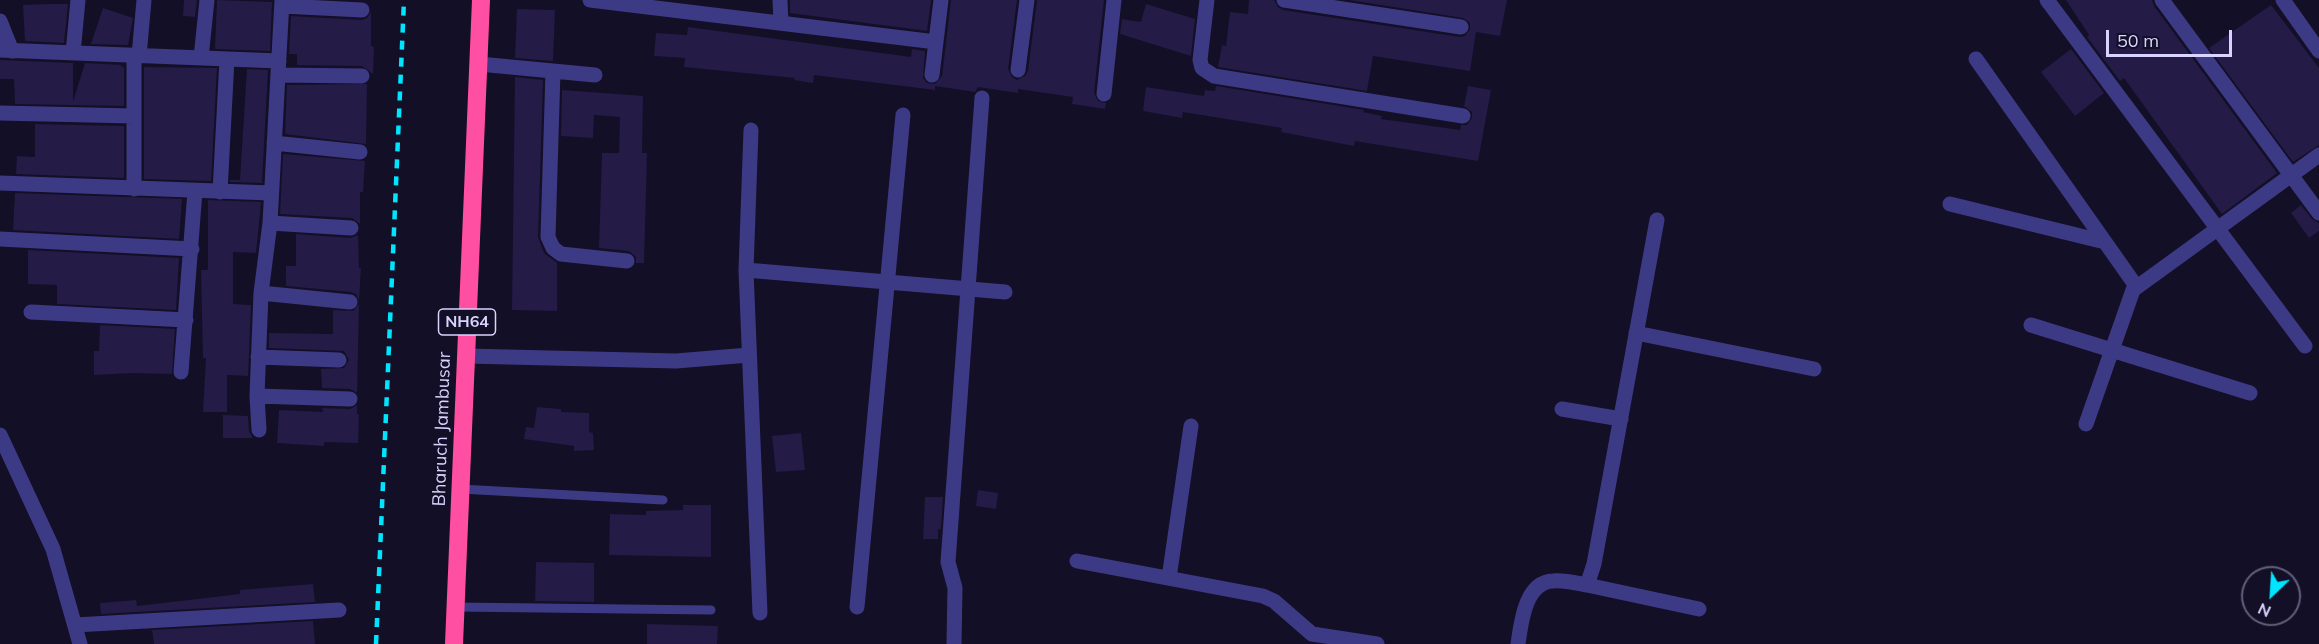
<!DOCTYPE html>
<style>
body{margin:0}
#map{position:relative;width:2319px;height:644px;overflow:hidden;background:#130f26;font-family:Mulish,sans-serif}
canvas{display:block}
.north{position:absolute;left:2241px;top:566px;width:60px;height:60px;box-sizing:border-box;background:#130f26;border:2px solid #625e7d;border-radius:50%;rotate:205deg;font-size:16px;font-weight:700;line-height:24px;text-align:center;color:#d9d4ff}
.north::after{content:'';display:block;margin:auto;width:21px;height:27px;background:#00e5ff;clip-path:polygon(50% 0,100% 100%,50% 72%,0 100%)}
.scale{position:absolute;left:2106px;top:30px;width:126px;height:27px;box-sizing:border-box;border:3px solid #d9d4ff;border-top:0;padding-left:8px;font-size:18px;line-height:21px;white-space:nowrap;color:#d9d4ff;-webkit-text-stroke:4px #130f26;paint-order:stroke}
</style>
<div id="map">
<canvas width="2319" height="644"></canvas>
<div class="north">N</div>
<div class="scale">50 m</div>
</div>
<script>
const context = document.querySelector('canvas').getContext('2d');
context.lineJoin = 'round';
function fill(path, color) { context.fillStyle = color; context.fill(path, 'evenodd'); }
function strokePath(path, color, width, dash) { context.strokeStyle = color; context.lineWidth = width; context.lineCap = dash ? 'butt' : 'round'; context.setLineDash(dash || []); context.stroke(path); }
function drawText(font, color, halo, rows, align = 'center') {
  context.font = font + ' Mulish,sans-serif'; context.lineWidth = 6; context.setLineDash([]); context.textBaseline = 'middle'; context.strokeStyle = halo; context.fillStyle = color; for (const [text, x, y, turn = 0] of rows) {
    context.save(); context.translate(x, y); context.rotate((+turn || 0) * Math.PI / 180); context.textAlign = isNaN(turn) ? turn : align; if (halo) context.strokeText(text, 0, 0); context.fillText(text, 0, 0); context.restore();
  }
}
const building = new Path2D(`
 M184 0H197L195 17 183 16Z
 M217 0 272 2 270 51 215 49Z
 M790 0H931L927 31 790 13Z
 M951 0H1017L1008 69 1012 77 1017 80 1025 76 1028 71 1037 0H1104L1094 93 1098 101 1106 103 1105 109 1072 104 1073 97 1018 89V93L978 87 975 92 935 86V90L814 75 813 83 794 80 795 78 684 67 685 58 654 56 656 33 687 35 688 27 911 57 912 49 925 51 923 78 927 83 935 84 942 76Z
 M1249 0H1274L1278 7 1283 10 1460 37 1465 36 1470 29V23L1463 18 1349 0H1507L1500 36 1476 32 1470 71 1373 56 1367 91 1218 67 1222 45 1226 46 1230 12 1248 14Z
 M2066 0H2152L2154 6 2277 173 2222 214 2124 78 2120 81 2087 37 2089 35Z
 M49 4H68L64 43 25 41 23 5Z
 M1146 4 1195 19 1191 56 1120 34 1122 19 1141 22Z
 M2271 5 2319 68V145L2293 162 2209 48Z
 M103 8 133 18 128 45 91 44Z
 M517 9 555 10 553 61 515 58Z
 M371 12V46L374 47 373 74 362 66 297 65V54H289L291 16 362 20 367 18Z
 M2071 49 2104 93 2075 116 2041 72Z
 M0 60 73 63V102L85 63 122 65 121 67H124V106L15 104 14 79H0Z
 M144 67 217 68 211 181 144 179Z
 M247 69 268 70 262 183 230 182V180H240Z
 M515 77 543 80 538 237 544 253 557 263V311L512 310Z
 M367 84 366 144 285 134 287 85Z
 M1216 86 1364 110 1363 112 1382 116 1381 119 1460 130 1461 125H1467L1472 118V112L1464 106 1468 86 1491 90 1478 161 1355 141 1354 146 1281 132 1282 128 1183 112 1182 118 1143 111 1146 87 1204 96 1205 90 1215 91Z
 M562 90 643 96 642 153H647L644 263H636V257L629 251 599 248 602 153H619L620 117 594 115 593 138 561 136Z
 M35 124 124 126V178L16 174 17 156 35 157Z
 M283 154 365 161 363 192H360V224L352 218 280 214Z
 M15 193 182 199 179 239 13 230Z
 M208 200 261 202 256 253 233 252V304L251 305 248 376 227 375V412H203L206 358H203L201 270H208Z
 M2301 205 2312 219 2319 223V231L2309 238 2291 213Z
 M296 234 350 238 358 235 359 268H361L359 301 356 294 351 292 286 286V266H296Z
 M28 250 179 258 176 310 57 304V285L28 284Z
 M359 304 357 393 350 389 322 388 321 369 344 368 349 360 344 351 269 348V333L333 334V310L353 311Z
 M100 325 175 329 172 374 133 373 94 375V351H99Z
 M357 405V414H359L358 443 324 442V446L277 443 279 410 323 412 322 408 350 409Z
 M537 407 561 409V412L589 413V432L593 433 594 450 574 451V446L524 439 526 427 534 428Z
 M223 415 248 416 249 431 253 438H223Z
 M801 433 805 470 776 472 772 436Z
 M978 490 998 493 996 509 976 506Z
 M925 497H943L941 529H938V539H923Z
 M683 505H711V557L609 555 610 514 646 515V511L683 510Z
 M536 562 594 563V602L535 601Z
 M313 584 315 602 101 614 100 603 136 600 137 606 240 594V590Z
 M313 621 315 644H154L152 630Z
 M647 624 718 626 717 644H647Z`);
const lane = new Path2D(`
 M460 489 663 500
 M455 607 711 610`);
const street = new Path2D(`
 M590 0 936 42
 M780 0 781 23
 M1207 0 1200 60 1202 68 1214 76 1463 116
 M1284 0 1461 27
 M2047 0 2305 346
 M2162 0 2319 213
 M2283 0 2319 51
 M282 6 362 10
 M0 21 12 51
 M0 50 279 61
 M73 53 78 0
 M134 55V189
 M139 56 144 0
 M201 58 207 0
 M1976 59 2136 286
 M479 64 595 75
 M1018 70 1027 0
 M553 71 548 237 553 248 561 254 627 261
 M278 75 362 76
 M932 75 941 0
 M1104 94 1114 0
 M0 113 134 116
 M751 130 746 270 760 613
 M274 143 360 152
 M0 183 271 193
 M220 192 227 59
 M1950 204 2105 242
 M270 223 351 228
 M0 239 192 249
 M746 270 1005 292
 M261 293 350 302
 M31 312 186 320
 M2031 325 2250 393
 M1636 333 1814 369
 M466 356 676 361 749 355
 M258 357 339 360
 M181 372 195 191
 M257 396 350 399
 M1562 409 1621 419
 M2086 424 2133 290 2319 155
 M259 430 257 396 261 293 270 223 282 0
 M0 435 53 549 80 644
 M1077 561 1263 596 1274 601 1312 634 1377 644
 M1169 578 1191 426
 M1587 585 1699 609
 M857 607 903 115
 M75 625 339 610
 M954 644 955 588 948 562 982 98
 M1518 644C1521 623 1525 582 1553 581 1564 580 1576 583 1587 585L1594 564 1657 220`);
const highway = new Path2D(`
 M454 644 481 0`);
const rail = new Path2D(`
 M376 644 404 0`);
const shields = [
 [467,322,57]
];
const shieldNames = [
 ["NH64",467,322]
];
const streetNames = [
 ["Bharuch Jambusar",442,429,-88]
];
fill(building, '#241b47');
strokePath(lane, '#3d3a85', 9);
strokePath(street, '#3d3a85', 15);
strokePath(highway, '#ff4fa3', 18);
strokePath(rail, '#00e5ff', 4.5, [9, 8]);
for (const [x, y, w] of shields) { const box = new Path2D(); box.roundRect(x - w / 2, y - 13, w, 26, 4.5); context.fillStyle = '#130f26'; context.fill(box); strokePath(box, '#d9d4ff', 1.5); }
drawText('bold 16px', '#d9d4ff', null, shieldNames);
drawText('18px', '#d9d4ff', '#130f26', streetNames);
</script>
